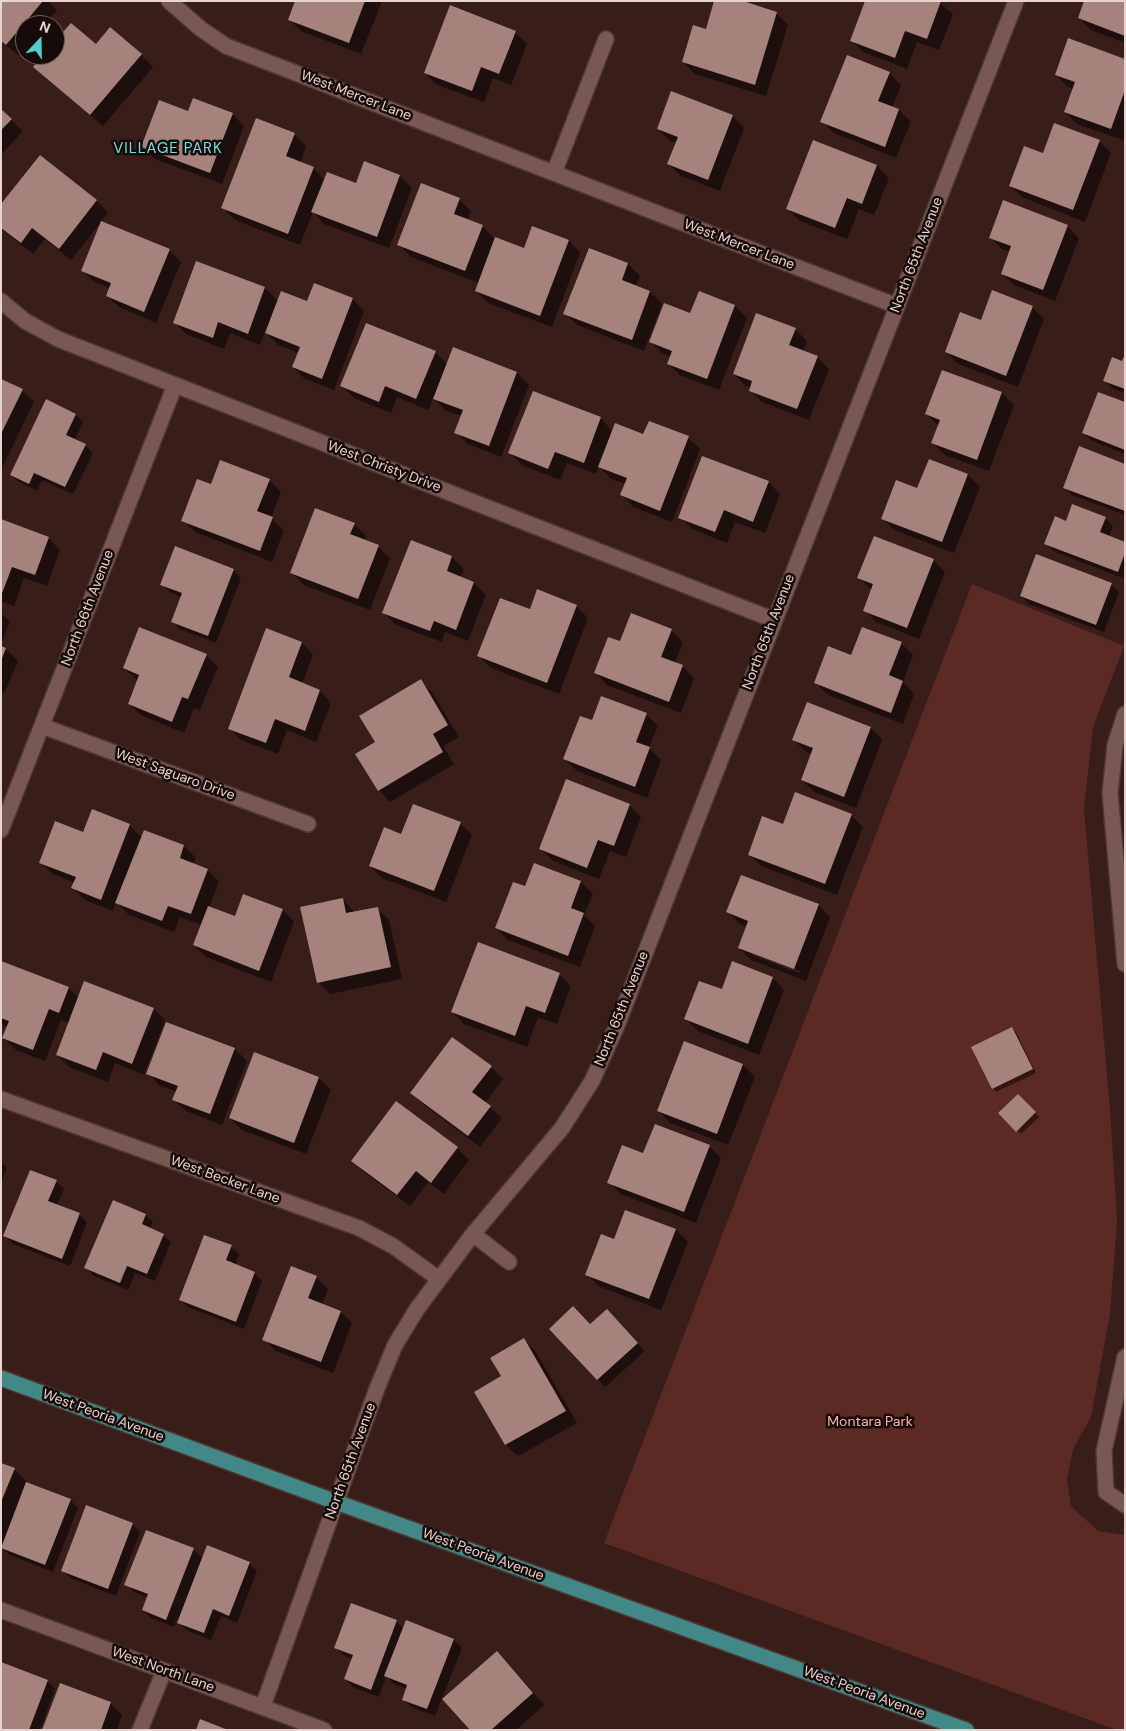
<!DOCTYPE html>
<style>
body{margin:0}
#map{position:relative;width:1126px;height:1731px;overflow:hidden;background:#381d19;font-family:"DM Sans",sans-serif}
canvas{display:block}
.frame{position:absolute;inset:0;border:2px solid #e8d4d1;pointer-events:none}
.north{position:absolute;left:15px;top:15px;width:50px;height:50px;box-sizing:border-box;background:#170b09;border:1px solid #6b5b59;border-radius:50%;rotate:21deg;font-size:14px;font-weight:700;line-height:20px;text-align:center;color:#e8d4d1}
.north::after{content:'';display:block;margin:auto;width:18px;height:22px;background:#52cdce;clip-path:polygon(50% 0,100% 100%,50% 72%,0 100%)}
</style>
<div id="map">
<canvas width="1126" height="1731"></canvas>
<div class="frame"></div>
<div class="north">N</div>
</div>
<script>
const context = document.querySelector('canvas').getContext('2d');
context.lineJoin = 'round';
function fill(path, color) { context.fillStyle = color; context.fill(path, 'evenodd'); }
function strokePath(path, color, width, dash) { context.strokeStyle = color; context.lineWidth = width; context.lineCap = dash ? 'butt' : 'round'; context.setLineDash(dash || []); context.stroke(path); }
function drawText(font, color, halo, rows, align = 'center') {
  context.font = font + ' "DM Sans",sans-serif'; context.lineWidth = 5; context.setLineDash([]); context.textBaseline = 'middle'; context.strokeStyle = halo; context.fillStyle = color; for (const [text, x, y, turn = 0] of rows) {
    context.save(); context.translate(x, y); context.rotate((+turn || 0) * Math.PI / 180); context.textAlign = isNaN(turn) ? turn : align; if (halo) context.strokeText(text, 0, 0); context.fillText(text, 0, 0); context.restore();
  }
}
const green = new Path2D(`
 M972 584 1124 646 1093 727 1084 809 1110 1110 1117 1221 1110 1314 1091 1417 1073 1449 1067 1480 1071 1506 1098 1531 1125 1535V1730H1117L604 1543Z`);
const shadow = new Path2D(`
 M1 1H48L57 10 44 25H25V48L19 56 1 41Z
 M296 1H382L361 54 301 31 289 19Z
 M938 1 953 14 939 50 917 42 907 69 863 52 851 40Z
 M1125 1V43L1091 30 1079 18Z
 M776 13 788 25 766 96 695 74 683 62 706 30Z
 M515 32 527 44 511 85 493 78 484 102 437 85 425 73Z
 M55 43 96 46 141 55 153 67 103 126 47 79 45 55H55Z
 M1125 60V135L1123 140 1077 124 1065 112 1074 89 1068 87 1056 75Z
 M889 73 901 85 892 108 899 110 911 122 896 158 834 133 822 121Z
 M1 111 23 131 1 155Z
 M189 113 232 114 244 126 222 184 155 159 143 147Z
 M733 116 744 128 720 191 681 176 669 164 677 143 670 141 658 129Z
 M294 134 306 146 300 163 313 168 325 180 356 184 365 163 400 176 412 188 389 248 324 224 313 212 300 245 235 220 223 208Z
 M1099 141 1111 153 1085 222 1022 197 1010 185 1043 155Z
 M40 157 97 201 108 213 71 260 45 239 33 254 1 229V206Z
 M877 166 889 178 874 215 859 209 847 239 800 221 788 209Z
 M459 199 471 211 467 221 482 226 496 240 524 250 533 228 569 241 580 253 552 327 488 303 476 291 479 283 411 257 399 245Z
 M1067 226 1079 238 1055 301 1014 285 1002 273 1010 252 1002 249 990 237Z
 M169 250 181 262 156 323 119 307 107 296 110 288 94 282 82 270Z
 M197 262 265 288 278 301 307 303 314 285 353 299 364 311 334 390 305 379 293 367 299 353 278 345 265 332 260 345 230 333 224 349 186 334 174 322Z
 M628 264 640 276 635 287 650 292 662 304 644 351 577 325 565 313Z
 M699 292 735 306 747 318 719 390 680 375 668 364 671 357 662 353 650 341 691 315Z
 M1032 307 1044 319 1018 387 958 364 946 352 982 321Z
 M795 329 807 341 803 352 817 357 829 369 809 420 762 402 750 390 751 387 746 386 734 374Z
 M454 349 517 373 529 385 501 457 468 444 456 432 462 416 446 411 433 398 428 410 397 397 391 413 354 398 342 386 435 352 448 365Z
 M1125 357V393L1112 388 1104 380 1123 363Z
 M943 371 1002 393 1014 405 989 471 945 455 933 443 939 426 926 414Z
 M1 380 22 390 34 402 3 466 1 465Z
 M1125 403V454L1092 441 1084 433Z
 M76 415 83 422 75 440 85 445 93 453 73 494 42 480 37 491 19 482 11 475Z
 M600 418 613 431 644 436 688 438 700 449 672 522 633 507 622 495 626 484 611 479 599 466 596 474 567 463 560 480 522 465 510 453Z
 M930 460 968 475 980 487 954 553 894 530 882 518 918 490Z
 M1125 465V515L1072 495 1064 487Z
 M269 480 281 492 271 518 284 530 272 562 195 532 183 520 211 486Z
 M768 482 780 494 765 533 735 522 727 543 692 529 680 517Z
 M1105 518 1113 526 1109 537 1125 543V579L1053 551 1046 543 1066 522Z
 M1 521 48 538 60 550 47 586 24 578 14 606 1 601Z
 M354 524 366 536 364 541 378 547 390 558 370 610 304 585 292 573Z
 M411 541 452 557 464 569 460 578 474 583 486 595 468 641 445 632 442 642 396 625 384 613Z
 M933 560 945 572 919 639 876 622 865 610 872 590 859 578Z
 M233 570 241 578 216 643 180 629 172 621 181 597 170 592 162 584Z
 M1111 584 1119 592 1104 632 1029 604 1021 596Z
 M576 606 588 618 559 694 491 668 479 656 530 611Z
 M1 613 10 622 1 644Z
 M671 630 683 642 675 663 682 666 694 678 681 713 607 685 596 673 621 643Z
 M302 643 313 655 302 684 320 691 331 703 316 742 287 730 278 754 241 740 229 728Z
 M901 643 913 655 903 682 914 694 903 724 828 695 816 683 852 657Z
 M1 647 6 649 18 661 4 694 1 693Z
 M206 655 218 667 200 710 194 708 184 733 141 715 129 704 138 681 124 668Z
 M420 681 432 692 459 737 443 746 454 764 390 802 379 790 377 743Z
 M808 704 871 728 882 740 856 808 814 792 802 780 812 754 806 752 794 740Z
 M646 714 658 726 649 748 661 760 647 798 577 771 565 759 592 722Z
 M629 805 641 817 626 857 610 851 599 879 553 861 541 849Z
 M851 815 863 827 837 895 761 866 749 854 783 825Z
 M460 823 472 835 446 902 382 878 370 866Z
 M129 825 142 838 144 831 184 846 196 858 193 864 208 870 219 882 209 908 235 917 283 910 294 922 271 982 206 957 194 945 202 925 180 917 174 932 129 915 116 902 113 911 85 900 73 888 75 883 53 874 41 863 84 833Z
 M535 864 581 882 593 894 584 915 595 926 580 967 508 940 496 928 526 888Z
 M343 899 355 913 377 908 389 920 402 979 330 994 318 982Z
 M818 905 830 917 806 981 751 960 739 948 747 927 740 924 728 912ZM752 952 800 971 799 973 752 955Z
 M1 962 69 988 79 998 153 1009 165 1020 144 1075 115 1063 108 1082 69 1067 57 1055 69 1023 61 1020 45 1061 16 1050 4 1038 8 1027 1 1024Z
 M559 974 571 986 557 1024 538 1017 527 1047 464 1024 452 1012Z
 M773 978 784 990 759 1055 698 1031 686 1019 722 991Z
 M167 1023 235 1049 247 1061 222 1125 186 1111 174 1100 177 1092 159 1085 148 1073Z
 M1012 1029 1016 1032 1036 1073 996 1092 993 1088Z
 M255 1054 319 1078 331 1090 306 1154 242 1130 230 1118Z
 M743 1065 755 1077 728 1145 670 1123 659 1111Z
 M491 1067 503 1079 485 1103 502 1118 480 1147 424 1105 412 1093Z
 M1018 1095 1039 1117 1021 1134 1000 1113Z
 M709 1146 721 1158 696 1223 621 1194 609 1182 644 1155Z
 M457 1148 469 1160 444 1194 428 1182 410 1206 365 1173 353 1161Z
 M1 1162 7 1168 1 1183Z
 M56 1181 64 1189 57 1205 79 1214 87 1222 70 1266 13 1244 5 1236Z
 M626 1211 676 1230 688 1242 661 1310 598 1286 587 1274 615 1241Z
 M145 1215 153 1222 150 1229 163 1235 171 1242 155 1281 135 1273 128 1290 94 1276 86 1268Z
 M231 1246 239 1254 235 1265 254 1273 262 1281 244 1329 188 1307 180 1300Z
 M316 1277 328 1289 322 1305 341 1312 352 1323 333 1373 276 1351 264 1339Z
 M615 1319 645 1351 605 1387 597 1379Z
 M524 1340 536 1352 577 1423 518 1456 506 1445 503 1377Z
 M1 1464 14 1469 26 1481 25 1483 70 1500 78 1508 53 1572 10 1555 1 1547Z
 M132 1524 140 1532 116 1596 70 1578 62 1570Z
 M193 1549 203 1559 249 1563 257 1571 237 1623 221 1616 211 1640 186 1630 176 1620 174 1627 151 1618 143 1610 148 1598 134 1592 126 1584Z
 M352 1604 396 1621 404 1629 406 1622 454 1640 462 1648 435 1716 411 1707 403 1699 407 1689 394 1684 386 1676 379 1697 353 1687 345 1679 353 1659 343 1655 335 1647Z
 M509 1665 544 1705 516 1730H471Z
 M47 1681 55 1689 40 1730H1Z
 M61 1684 110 1703 122 1715 117 1730H43Z`);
const building = new Path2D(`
 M1 1H43L6 45 1 41Z
 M295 1H365L349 43 288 20Z
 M714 1H743L777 12 755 85 682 62 693 25 706 29Z
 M865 1H941L927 39 905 31 895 58 850 41Z
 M1084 1H1125V36L1078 18Z
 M450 5 516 31 499 74 481 67 472 91 424 73Z
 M71 23 96 44 110 27 142 54 90 115 33 67 43 55H55V41Z
 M1068 38 1125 59V90L1111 129 1064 112 1075 82 1055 75Z
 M847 55 890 72 878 101 899 109 885 147 820 122Z
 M671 91 733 115 708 180 667 164 678 137 657 129Z
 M193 98 233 113 210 173 141 147 159 100 188 111Z
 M1 109 12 119 1 130Z
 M256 118 295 133 286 156 314 167 288 234 221 208Z
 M1054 123 1100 140 1073 210 1009 186 1024 146 1043 153Z
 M813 140 877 165 862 204 847 198 835 228 786 209Z
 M40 155 97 200 59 249 32 228 21 243 1 228V204Z
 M364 161 400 175 377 237 311 212 327 172 356 183Z
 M421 183 460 198 454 214 483 225 465 271 397 245Z
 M1003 200 1068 225 1043 290 1001 274 1011 246 989 238Z
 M101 221 170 249 144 312 106 296 111 283 81 271Z
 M532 226 569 240 540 316 475 291 495 237 524 248Z
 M589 248 628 263 622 280 650 291 632 340 563 314Z
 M196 261 265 287 248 334 218 322 213 338 173 323Z
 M314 283 353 298 322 379 292 367 300 347 265 333 281 291 307 301Z
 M992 290 1033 306 1006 376 945 352 960 312 981 320Z
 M699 291 735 305 707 379 667 364 672 351 649 342 664 303 690 313Z
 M756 313 796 328 789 345 818 356 797 409 749 391 752 381 733 374Z
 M366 323 436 351 416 399 385 386 379 402 340 386Z
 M453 347 517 372 489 446 454 433 463 410 433 399Z
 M1125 354V389L1103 381 1112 357 1122 361Z
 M942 370 1002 392 977 460 931 443 940 420 925 414Z
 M1 379 23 389 1 434Z
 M533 391 601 417 584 463 555 452 548 469 508 453Z
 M1098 392 1125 402V450L1082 433Z
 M46 399 76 414 66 435 86 444 65 487 34 473 29 484 10 475Z
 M649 421 689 436 660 511 620 495 627 478 598 467 615 423 643 434Z
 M1079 446 1125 464V511L1063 488Z
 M702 456 769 481 753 522 724 510 715 532 678 518Z
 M929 459 968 474 942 542 881 519 896 480 917 488Z
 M220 460 270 479 257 511 273 517 260 551 181 521 197 479 211 484Z
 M1072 504 1106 517 1100 532 1125 542V553L1118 572 1044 544 1055 516 1066 521Z
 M315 508 355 523 350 534 379 545 358 599 290 573Z
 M1 519 49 537 35 575 12 567 1 596Z
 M874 536 934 559 907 628 863 611 873 584 857 578Z
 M411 540 452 556 447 571 474 582 456 630 434 621 430 631 382 613Z
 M175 546 234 569 208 636 171 622 182 593 160 585Z
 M1036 554 1112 583 1096 625 1020 596Z
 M537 589 577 605 547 683 477 656 500 598 530 609Z
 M631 613 672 629 661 657 683 665 669 702 594 673 608 637 620 641Z
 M139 627 207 654 188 699 182 697 172 722 128 704 139 675 123 668Z
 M862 627 902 642 889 675 903 681 891 713 814 683 828 646 851 655Z
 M266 628 302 642 289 677 320 690 305 731 275 719 266 743 228 729Z
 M1 646 6 648 1 661Z
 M421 679 448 725 433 734 443 752 378 791 355 754 375 742 359 716Z
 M601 696 647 713 636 742 650 747 635 787 563 759 580 716 592 720Z
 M807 702 871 727 844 797 801 780 813 748 792 740Z
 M566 779 630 804 614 846 598 840 587 868 539 849Z
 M795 792 852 814 825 884 748 855 762 816 783 824Z
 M413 804 461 822 434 891 369 866 384 827 401 834Z
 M92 809 130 824 101 900 71 888 76 877 39 863 55 821 83 832Z
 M144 830 184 845 180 858 208 869 191 914 168 906 162 921 115 903Z
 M534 863 581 881 571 908 584 913 568 956 495 928 513 882 525 886Z
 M741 875 819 904 794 969 738 948 748 921 726 912Z
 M243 894 283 909 259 971 193 945 208 906 235 916Z
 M343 898 346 913 378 907 391 967 317 983 300 907Z
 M478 942 560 973 545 1013 526 1006 515 1036 451 1012Z
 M1 961 69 987 59 1013 49 1009 33 1050 2 1038 9 1021 1 1018Z
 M732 961 773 977 748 1044 684 1019 699 981 722 989Z
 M84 981 154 1008 132 1064 103 1052 96 1070 56 1055Z
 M166 1022 235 1048 210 1114 172 1100 178 1086 146 1074Z
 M1012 1027 1033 1069 992 1089 971 1047Z
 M452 1037 492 1066 472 1092 491 1106 468 1136 410 1093Z
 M684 1041 743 1064 717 1134 657 1111Z
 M254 1052 319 1077 294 1143 229 1118Z
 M1018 1094 1036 1112 1016 1132 998 1113Z
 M396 1101 458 1147 431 1183 416 1171 397 1195 351 1161Z
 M655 1124 710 1145 684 1212 607 1183 622 1145 643 1153Z
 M30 1170 57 1180 48 1201 80 1213 62 1259 3 1236Z
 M113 1200 146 1214 142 1224 164 1234 147 1274 127 1266 120 1283 84 1268Z
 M625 1210 676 1229 649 1299 585 1275 601 1234 614 1239Z
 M204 1235 232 1245 226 1260 255 1272 236 1322 179 1300Z
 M291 1266 317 1276 308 1298 341 1311 321 1362 262 1340Z
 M573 1306 590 1324 607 1309 638 1343 597 1380 549 1329Z
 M524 1338 566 1411 505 1445 474 1392 501 1376 490 1358Z
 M1 1463 15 1468 1 1502Z
 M26 1482 71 1499 45 1565 1 1548Z
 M86 1505 133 1523 108 1589 61 1571Z
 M146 1530 194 1548 166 1620 142 1610 148 1594 124 1585Z
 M207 1545 250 1562 229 1616 213 1609 204 1633 177 1623Z
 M351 1603 397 1620 371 1690 344 1679 353 1655 334 1648Z
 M406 1620 454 1639 427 1709 402 1700 407 1685 384 1676Z
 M497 1651 533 1693 491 1730H470L442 1699Z
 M1 1662 48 1680 29 1730H1Z
 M60 1683 111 1702 101 1730H42Z
 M200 1719 228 1730H196Z`);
const minor = new Path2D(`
 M169 1 201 29 226 46 897 306
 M554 173 606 39
 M1 301 25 321 58 339 774 620
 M1125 714 1115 745 1110 793 1125 964
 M42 726 308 824
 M1 830 175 385
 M1 1099 359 1228 393 1246 439 1279
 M473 1234 509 1262
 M1125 1357 1104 1451 1106 1492 1125 1505
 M1 1610 324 1730
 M263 1706 376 1391 395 1345 417 1309 473 1234 562 1128 592 1081 616 1028 1016 1
 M140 1730 164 1671`);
const major = new Path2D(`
 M1 1378 336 1502 966 1730`);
const streetNames = [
 ["West Mercer Lane",356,96,21],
 ["West Mercer Lane",739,245,21],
 ["North 65th Avenue",917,255,-69],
 ["West Christy Drive",384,467,21],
 ["North 66th Avenue",88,608,-69],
 ["North 65th Avenue",769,632,-69],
 ["West Saguaro Drive",175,775,20],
 ["North 65th Avenue",622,1009,-68],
 ["West Becker Lane",225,1180,20],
 ["West Peoria Avenue",103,1416,20],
 ["North 65th Avenue",351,1461,-70],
 ["West Peoria Avenue",483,1555,20],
 ["West North Lane",163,1670,20],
 ["West Peoria Avenue",864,1693,20]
];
const parkNames = [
 ["Montara Park",870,1422]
];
const neighbourhoodNames = [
 ["VILLAGE PARK",168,149]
];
fill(green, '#5c2a24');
fill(shadow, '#0007');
fill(building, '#a5827c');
strokePath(minor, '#4e3735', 18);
strokePath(major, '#4e3735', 18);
strokePath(minor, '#795853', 15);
strokePath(major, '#418887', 15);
drawText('14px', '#e8d4d1', '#170b09', streetNames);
drawText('14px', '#fab4aa', '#170b09', parkNames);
context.letterSpacing = '1px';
drawText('15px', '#72dfdf', '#170b09', neighbourhoodNames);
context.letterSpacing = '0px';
</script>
